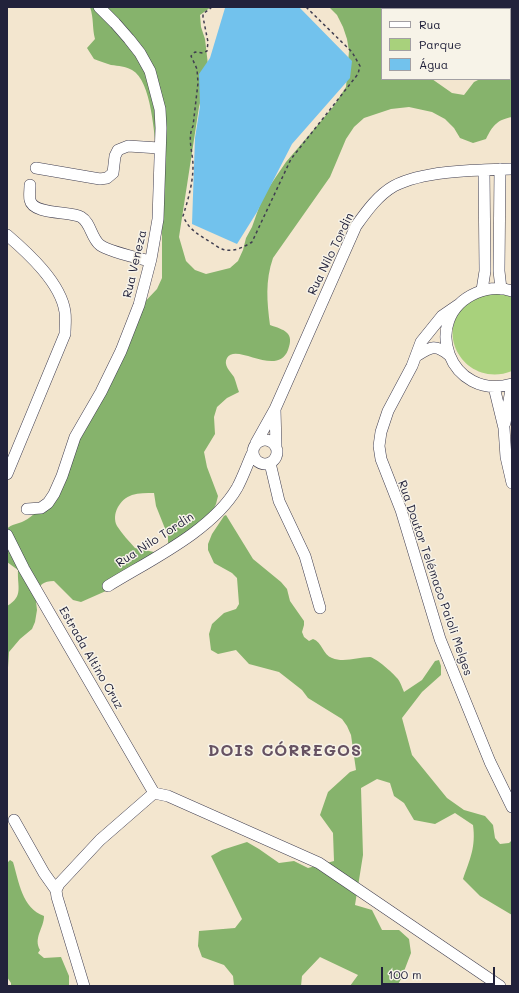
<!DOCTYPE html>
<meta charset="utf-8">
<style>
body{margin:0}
#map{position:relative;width:519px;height:993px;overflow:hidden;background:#f3e6cf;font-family:Mali,sans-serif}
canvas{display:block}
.frame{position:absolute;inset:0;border:8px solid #22223b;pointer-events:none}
.legend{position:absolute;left:381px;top:8px;width:130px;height:72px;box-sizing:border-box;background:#f7f3e8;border:1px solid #a29fa3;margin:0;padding:5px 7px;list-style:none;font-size:12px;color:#22223b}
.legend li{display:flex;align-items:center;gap:8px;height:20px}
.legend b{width:20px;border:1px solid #a29fa3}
.scale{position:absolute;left:381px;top:967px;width:114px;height:18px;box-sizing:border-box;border:2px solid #22223b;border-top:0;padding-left:5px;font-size:12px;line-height:14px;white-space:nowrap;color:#22223b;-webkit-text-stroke:3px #f7f3e8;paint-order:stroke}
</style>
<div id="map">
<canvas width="519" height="993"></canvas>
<div class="frame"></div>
<ul class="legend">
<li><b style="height:5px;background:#fff"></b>Rua</li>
<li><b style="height:11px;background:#a8d17c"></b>Parque</li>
<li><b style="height:11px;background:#72c2ed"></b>Água</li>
</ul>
<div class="scale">100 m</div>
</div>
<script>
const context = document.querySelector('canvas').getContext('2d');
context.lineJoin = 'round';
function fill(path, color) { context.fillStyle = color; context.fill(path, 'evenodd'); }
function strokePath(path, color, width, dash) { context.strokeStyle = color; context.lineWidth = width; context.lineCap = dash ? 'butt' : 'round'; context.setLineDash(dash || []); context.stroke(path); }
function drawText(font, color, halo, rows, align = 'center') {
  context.font = font + ' Mali,sans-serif'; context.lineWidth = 3; context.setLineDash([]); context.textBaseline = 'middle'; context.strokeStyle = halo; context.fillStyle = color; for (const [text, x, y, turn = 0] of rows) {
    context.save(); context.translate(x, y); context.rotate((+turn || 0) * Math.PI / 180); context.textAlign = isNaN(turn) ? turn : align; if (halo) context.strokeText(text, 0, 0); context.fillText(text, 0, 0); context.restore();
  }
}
const green = new Path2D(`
 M499 293 512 297V371C467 389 431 333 468 303 473 299 480 295 487 294 491 293 495 293 499 293Z`);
const forest = new Path2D(`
 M90 7H211L200 15 201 27 205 39 208 65 207 76 199 107 179 237 186 261 195 270 206 274 230 268 238 261 243 250 246 238 252 227 263 196 286 162 333 107 346 87 349 51 347 39 343 27 337 15 329 7H462L463 9H382V79H432L452 93 464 95 474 82 480 79H510V51L512 50V117C497 120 493 125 486 139L473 143 460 138 454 128 445 119 432 112 409 107 391 109 364 118 354 127 346 139 330 177 273 258C265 281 267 302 270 325 284 330 295 332 288 350 277 378 236 342 227 358 223 365 230 371 234 377 236 382 237 387 239 392L227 398 217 407 214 417 215 434 204 452 207 467 218 496 216 504 210 517 168 545V536L156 506 154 493C146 493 139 493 132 495 120 499 111 514 117 526 122 534 129 541 135 548L154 552 159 556 115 587 81 602 73 600 54 581C43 581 40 585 35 593L37 610 35 622 32 629 20 639 9 652 7 683V606C24 596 17 587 18 570L7 562V529C11 524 19 524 24 521 34 516 41 507 48 499L139 308 157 289 162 278V235L159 162 157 156C154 136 152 81 132 70 125 66 119 66 111 65 105 63 99 61 94 59L87 48 95 39C92 27 94 19 90 7Z
 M226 515 253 559 281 582 287 589 290 601 304 621V625L302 632 304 637 309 641 313 639C322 642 323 655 332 658 344 663 358 657 370 657 376 658 393 673 397 678 400 681 402 687 404 692L422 680 435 661 439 660 441 666V675L422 692 402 718 412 755 447 798 464 810 485 816 493 825 495 838 500 844 509 843 512 840V915L480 896 463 879C470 859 476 847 473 825L455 813 435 824 414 820 404 803 394 796 390 783 377 779 361 788 363 855 355 905 372 910 382 930H399L409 939 411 953 401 979 397 986H350L358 975 320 957 302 976 301 986H234L233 976 224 965 202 957 198 946 199 931 235 928 242 919 211 856 222 850 247 842 259 849 279 863 294 861 308 868 334 861 333 833 320 815 328 792 350 772 356 770 351 735 347 726 342 719 308 698 302 690 279 672 249 664 236 650 218 654 211 650 209 634 212 624 224 613 236 609 239 604 237 578 232 573 214 563 208 550V544L212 534 224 516Z
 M10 860 13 862C19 882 22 908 44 916 44 928 33 938 40 950L38 953 44 958 61 957 69 976V986L50 985 11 986V983L7 977V863Z`);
const water = new Path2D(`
 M227 7H299L352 61 350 78 292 144 257 212 237 244 192 224 195 138 200 106 199 74 210 58 225 8Z`);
const path = new Path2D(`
 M212 7 203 14V17L208 42 207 51 203 53 195 52 191 56 197 69 198 83 193 126C187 138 193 153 193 166 193 183 188 200 183 216 189 230 199 235 212 243 215 245 219 248 222 249 233 253 244 247 252 242L291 159 358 74 360 66 352 52 306 7`);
const minor = new Path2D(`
 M510 7H512
 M36 168 100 179 107 178 113 173 115 156 118 150 128 146 159 148
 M500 169 499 271 501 289
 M30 185C30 190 29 196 30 200 33 215 70 211 81 217 91 223 91 238 100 245 110 252 138 258 150 261
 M7 235C28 253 61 283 65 312 66 319 65 327 65 334L7 474
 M482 290 485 271 484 170
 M512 291C500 287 488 288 476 293 419 318 450 402 512 384
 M458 305 442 316 421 342 412 366 388 411 381 432 379 446 381 459 401 510 440 639 490 762 512 807
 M418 355C431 347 435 344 449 355
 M494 387 504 428 506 457 512 483
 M275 409 356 226C366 212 378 195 394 186 424 170 478 170 512 169
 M505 423 512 384
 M253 452a12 12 0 1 1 24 0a12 12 0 1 1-24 0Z
 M256 443 275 409 276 447
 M270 463 279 501 305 556 320 608
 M27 509 41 508 48 503 54 494 62 476 75 437 101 392 121 351 139 305 151 259 158 219 161 128 160 109 150 71 140 53 129 39 115 23 99 7
 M7 535 24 569 154 793
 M108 586C150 560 212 531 237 488 243 477 247 465 252 454
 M154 793 168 796 319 863 500 986
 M14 820 44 873 56 890
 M84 986 57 897 56 890 59 884 100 840 154 793`);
const streetNames = [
 ["Rua Nilo Tordin",331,254,-64],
 ["Rua Veneza",135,264,-77],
 ["Rua Nilo Tordin",155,540,-33],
 ["Rua Doutor Telémaco Paioli Melges",435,578,71],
 ["Estrada Altino Cruz",91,658,60]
];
const districtNames = [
 ["DOIS CÓRREGOS",285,751]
];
fill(green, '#a8d17c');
fill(forest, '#86b36c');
fill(water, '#72c2ed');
strokePath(minor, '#413f51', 12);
strokePath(path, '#413f51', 1.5, [3, 3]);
strokePath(minor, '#fff', 11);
drawText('12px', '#22223b', '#f7f3e8', streetNames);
context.letterSpacing = '1px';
drawText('bold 16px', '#665262', '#f7f3e8', districtNames);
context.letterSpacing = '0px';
</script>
